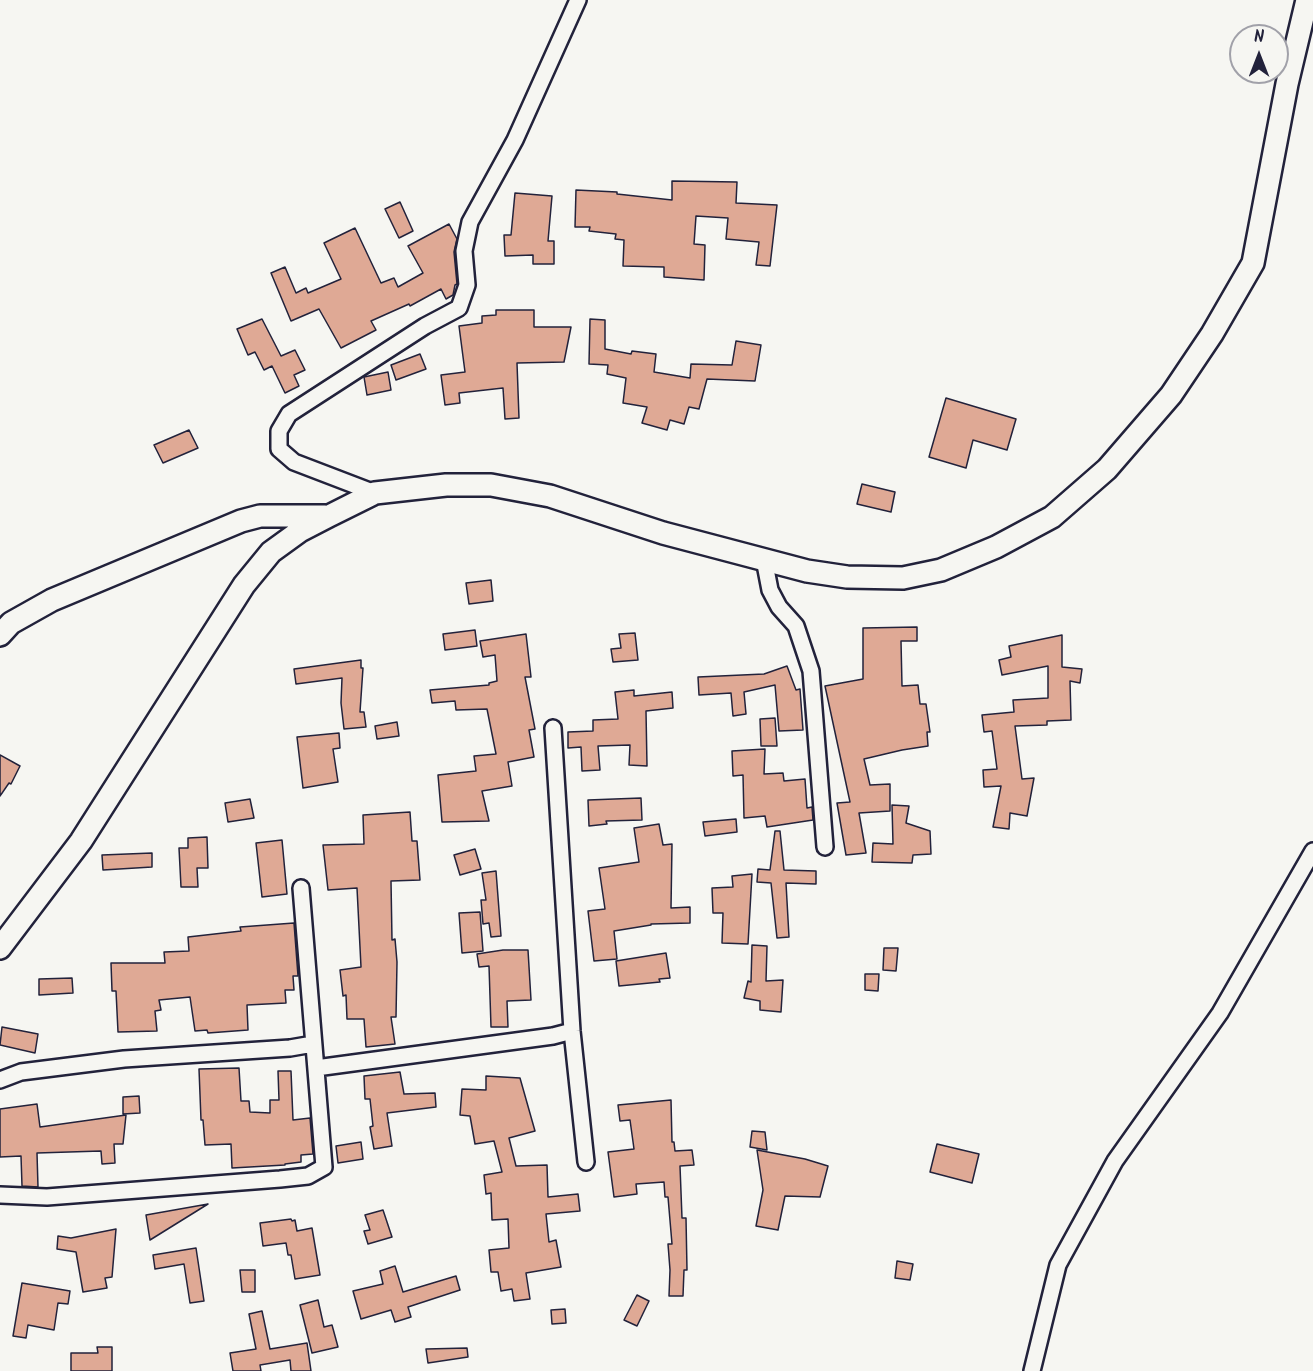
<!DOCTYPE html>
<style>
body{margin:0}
#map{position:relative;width:1313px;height:1371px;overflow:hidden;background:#f6f6f2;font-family:Kalam,sans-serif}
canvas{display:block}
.north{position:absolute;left:1229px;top:24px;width:60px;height:60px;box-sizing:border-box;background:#f6f6f2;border:2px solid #a1a1a9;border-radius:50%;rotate:0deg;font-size:16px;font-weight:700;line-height:24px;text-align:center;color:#22223b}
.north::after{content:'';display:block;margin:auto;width:21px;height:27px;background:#22223b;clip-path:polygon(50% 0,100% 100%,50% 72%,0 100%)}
</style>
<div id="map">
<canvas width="1313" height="1371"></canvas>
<div class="north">N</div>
</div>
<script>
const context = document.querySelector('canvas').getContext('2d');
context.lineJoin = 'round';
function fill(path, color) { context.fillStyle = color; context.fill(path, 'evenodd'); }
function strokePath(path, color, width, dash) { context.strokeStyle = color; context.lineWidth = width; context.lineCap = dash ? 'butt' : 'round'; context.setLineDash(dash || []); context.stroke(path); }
const building = new Path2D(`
 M672 181 737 182 736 203 777 205 770 266 756 265 759 242 726 239 728 218 696 216 694 244 705 245 704 280 664 277V267L623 266 624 240 615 239 616 234 589 231 590 227H575L576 190 617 192V194L672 200Z
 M515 193 552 196 548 241H554V264H533V255L505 256 504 235H511Z
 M400 202 413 231 399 238 385 209Z
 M449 224 457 239 454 252 457 284 455 285 453 295 446 299 441 289 410 306 409 304 371 321 376 330 341 348 319 309 291 321 271 273 285 267 296 293 306 288 308 293 341 279 324 243 355 228 381 283 394 278 398 287 423 273 408 246Z
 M496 310H534V327H571L564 362 517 363 519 418 505 419 503 388 459 393 460 403 445 405 441 375 465 372 459 326 482 323V316L496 315Z
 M262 319 281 356 295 350 305 370 294 375 299 386 285 393 272 366 264 370 255 352 248 355 237 329Z
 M590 319 605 320V349L631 354 632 351 656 354 654 372 690 378 691 364 732 365 736 341 761 345 755 381 707 379 699 409 689 407 684 424 670 420 667 430 642 423 647 407 623 403 626 378 607 374 608 365 589 364Z
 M420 354 426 369 396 380 391 365Z
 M388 372 391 390 367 395 364 377Z
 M946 398 1016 419 1007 450 973 440 966 468 929 457Z
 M189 430 198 448 163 463 154 445Z
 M862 484 895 492 891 512 857 504Z
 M491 580 493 601 469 604 466 583Z
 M917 627V641H901L902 686 918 685 920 704H926L930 732H927L928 746 902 750 864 759 870 785 890 784V811L859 813 866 853 846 855 837 803 850 802 825 686 863 679V628Z
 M475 630 477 646 445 650 443 634Z
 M635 633 638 660 613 662 611 649 621 648 619 634Z
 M526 634 531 677H525L535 729 529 730 534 757 508 762 512 786 482 791 489 821 442 822 438 775 476 771 474 756 496 754 487 709 456 710 455 701 432 703 430 690 489 685V683L497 681 495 655 483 657 480 641Z
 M1062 635V667L1082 669 1080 683 1070 681 1071 720 1047 721V725L1015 726 1022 779 1034 778 1027 816 1010 813 1009 829 993 827 1001 786 984 787 983 770 997 769 992 731 984 732 982 715 1014 712 1013 700 1048 698V666L1002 675 999 660 1011 657 1009 646Z
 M361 660V668H363L360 712H364L366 727 344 729 341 703 342 678 296 684 294 669Z
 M787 666 796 690 800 689 803 730 779 731 775 685 744 692 746 714 733 716 731 693 699 695 698 677 764 674Z
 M634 690V696L672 692 673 708 646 711 647 766 629 765 630 745 598 746 600 770 582 771 581 747 568 748V732L593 731V720L618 719 615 692Z
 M775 718 777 746H761L760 719Z
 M397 722 399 736 377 739 375 726Z
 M339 733 340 748 333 749 338 782 303 788 297 737Z
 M765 749 764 774 783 773 784 781 805 779 807 808 812 807 813 820 767 827 765 816 744 818 743 775 733 776 732 751Z
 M0 755 20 766 11 784 9 783 0 796Z
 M641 798 642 820 606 821 607 824 589 826 588 800Z
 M250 799 254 818 228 822 225 803Z
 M892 805 909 806 906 823 930 831 931 854 913 855 912 863 872 862 873 843 893 844Z
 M410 812 412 841H417L420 880 391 881 392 940 395 939 397 962 396 1017H391L395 1044 366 1047 364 1019H347L346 995 343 996 340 970 361 967 357 888 328 890 323 845 364 844 363 815Z
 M736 819 737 832 705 836 703 822Z
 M659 824 663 845 672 844 671 908 690 907V923L651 924V925L614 931 617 959 594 961 588 911 605 909 599 868 639 862 634 828Z
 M775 831H780L784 870 816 871V884L786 883 789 937 777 938 771 883 757 882 758 869 770 870Z
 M207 837 208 868H197L198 887H181L179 848H188V838Z
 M282 840 287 894 262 897 256 843Z
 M475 849 481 869 460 875 454 855Z
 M152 853V867L103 870 102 855Z
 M496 871 501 936 491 937 489 923 483 924 481 900H486L482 873Z
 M752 874 748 944 722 943 723 913H713L712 888 733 887 732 876Z
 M480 912 483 951 462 953 459 913Z
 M294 923 298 976H293L294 990H285L286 1003 247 1005 248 1030 208 1033 207 1030 195 1031 190 997 159 1000 161 1010 155 1011 157 1031 118 1032 116 991H112L111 963H165L164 952 189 951 188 937 241 931 240 927Z
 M752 945 767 946 766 981 783 980 781 1012 760 1010V1001L744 998 748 981 751 982Z
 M884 948H898L896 971 883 970Z
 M503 950H528L531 1000 507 1001 508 1027H491L489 966 479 967 477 954Z
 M666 953 670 978 659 979 660 982 619 986 616 961Z
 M865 974H879L878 991 865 990Z
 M72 978 73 993 39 995V979Z
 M2 1027 38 1034 35 1053 0 1045Z
 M239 1068 241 1101H249L250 1112 270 1113V1100H279L278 1071H291L293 1120 310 1118 313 1154 301 1155V1162L285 1164V1165L232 1168 231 1144 205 1145 203 1120H201L199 1069Z
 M400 1072 404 1094 435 1093 436 1107 387 1113 392 1146 374 1149 370 1127 373 1126 370 1099H365L364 1076Z
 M486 1076 520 1078 535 1131 509 1138 516 1166 547 1165 548 1197 578 1194 580 1211 546 1214 549 1242 556 1240 561 1267 526 1273 530 1299 514 1301 512 1289 501 1291 498 1272H491L489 1250 509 1248 508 1219 492 1220 491 1193 486 1194 484 1175 502 1172 494 1141 475 1144 470 1116 460 1115 462 1089 486 1090Z
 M139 1096 140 1113 123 1114V1097Z
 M671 1100 672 1142H674L675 1151 692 1150 694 1165 680 1166 682 1218H686L687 1270H684L683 1296H669L670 1270 668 1244H672L668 1197H665L664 1182 636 1184 637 1194 614 1197 608 1152 634 1149 630 1120 620 1121 618 1105Z
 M37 1104 40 1127 126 1115 123 1144H114L115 1163 102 1164 101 1151 37 1153 38 1187 22 1186 21 1156 0 1157V1109Z
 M752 1131 765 1132 767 1150 750 1147Z
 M361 1142 363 1159 338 1163 336 1146Z
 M937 1144 979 1154 972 1183 930 1172Z
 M757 1150 805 1159 828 1166 820 1197 785 1196 778 1230 756 1226 763 1190Z
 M208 1204 150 1240 146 1215Z
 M383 1210 392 1237 368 1244 364 1231 370 1230 365 1215Z
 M291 1219 292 1221 295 1220 297 1231 312 1228 320 1275 295 1279 291 1255H288L286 1243 263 1246 260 1223Z
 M116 1229 112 1277 105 1278 107 1288 83 1292 76 1252 57 1249 58 1236 71 1238Z
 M196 1248 204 1301 190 1303 184 1264 155 1269 153 1255Z
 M897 1261 913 1264 910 1280 895 1278Z
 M395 1266 403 1292 456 1276 460 1290 408 1307 411 1317 395 1322 391 1310 361 1319 353 1291 383 1284 380 1271Z
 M240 1270H255V1292H242Z
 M22 1283 70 1291 68 1304 58 1303 54 1330 28 1325 26 1338 13 1336Z
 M637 1295 649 1301 637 1326 624 1320Z
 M318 1300 324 1327 332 1325 338 1347 312 1353 300 1305Z
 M565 1309 566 1323 552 1324 551 1310Z
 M262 1311 270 1349 307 1343 311 1371H291L290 1360 260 1365 261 1371H233L230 1353 256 1349 249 1314Z
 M97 1347H112V1371H71V1353H98Z
 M467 1348 468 1357 428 1363 426 1349Z`);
const street = new Path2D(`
 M375 493 294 462 279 449V431L289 414 425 326 459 308 467 285 464 251 470 222 515 140 578 0
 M764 559 770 590 779 607 796 626 811 671 825 847
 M553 728 572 1031 586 1162
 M316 1068 553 1036 572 1031
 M0 1080 21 1072 124 1059 290 1048 313 1044
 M0 1195 47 1197 280 1179 308 1176 324 1167 301 888
 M1032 1371 1058 1265 1115 1161 1220 1013 1313 851`);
const secondary = new Path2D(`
 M0 635 11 623 52 600 241 521 260 516H325
 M0 948 81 841 244 585 271 552 300 531 329 516 375 493 446 485H491L550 496 663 533 807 571 847 577 903 578 941 570 996 547 1052 517 1107 469 1171 395 1212 334 1253 263 1287 84 1307 0`);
fill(building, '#dfa995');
strokePath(building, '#22223b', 1.5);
strokePath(street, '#22223b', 20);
strokePath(secondary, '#22223b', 26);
strokePath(street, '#f6f6f2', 15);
strokePath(secondary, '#f6f6f2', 21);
</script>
